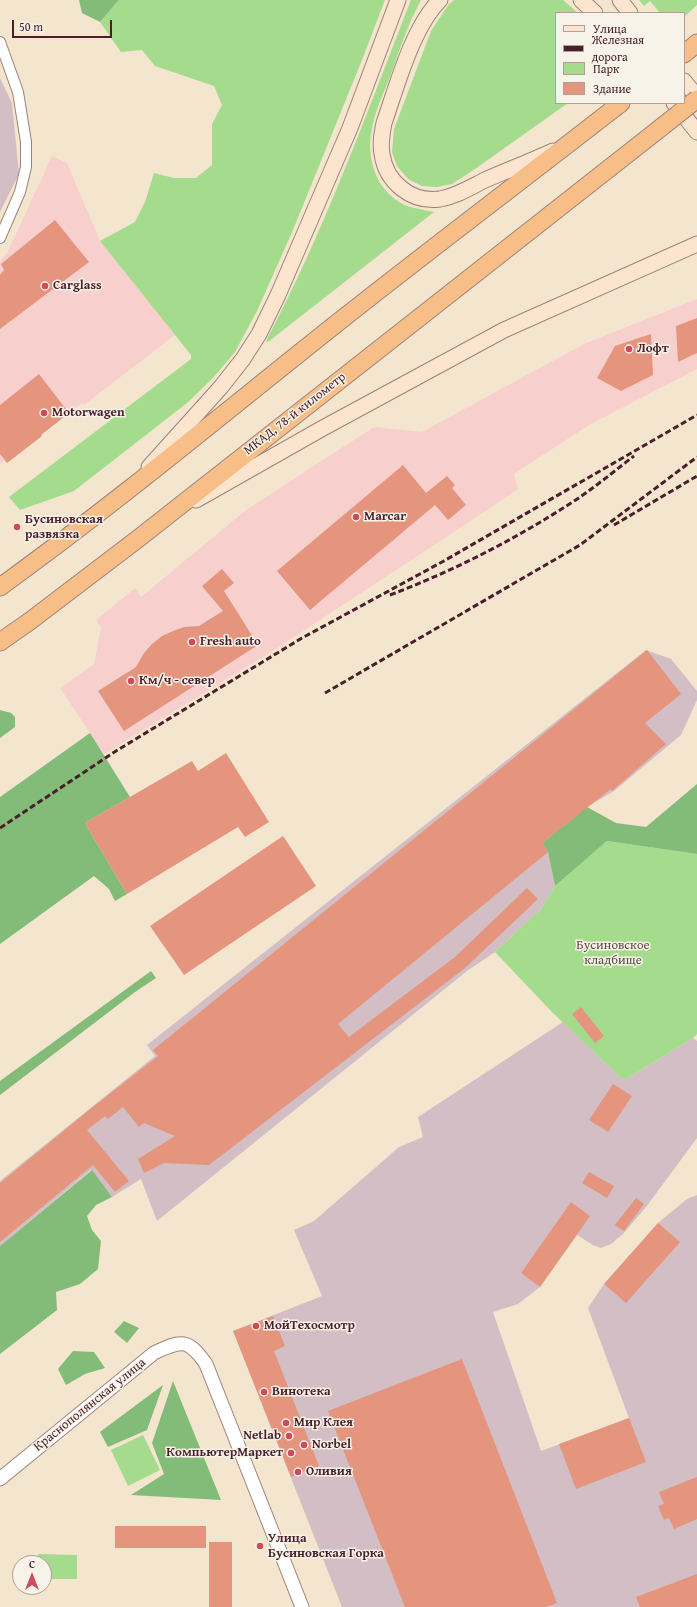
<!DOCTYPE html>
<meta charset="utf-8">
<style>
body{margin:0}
#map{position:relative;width:697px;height:1607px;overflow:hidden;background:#f4e5ce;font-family:"Gentium Book Plus",serif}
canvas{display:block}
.legend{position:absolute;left:555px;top:12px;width:130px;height:92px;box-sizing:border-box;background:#f7f3e8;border:1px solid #b29e9c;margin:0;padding:5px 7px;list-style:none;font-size:12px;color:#4a1f2b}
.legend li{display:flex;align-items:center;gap:8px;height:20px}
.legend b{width:20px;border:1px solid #b29e9c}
.north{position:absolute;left:12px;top:1555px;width:40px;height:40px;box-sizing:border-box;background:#f7f3e8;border:1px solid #b29e9c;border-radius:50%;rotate:0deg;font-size:11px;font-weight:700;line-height:16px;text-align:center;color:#4a1f2b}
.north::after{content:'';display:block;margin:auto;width:14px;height:18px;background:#d1495b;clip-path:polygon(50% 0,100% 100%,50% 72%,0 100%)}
.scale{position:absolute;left:12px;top:20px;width:100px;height:18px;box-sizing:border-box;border:2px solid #4a1f2b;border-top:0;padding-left:5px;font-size:12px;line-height:14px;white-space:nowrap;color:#4a1f2b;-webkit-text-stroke:3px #f7f3e8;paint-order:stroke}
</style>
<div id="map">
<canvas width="697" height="1607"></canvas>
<ul class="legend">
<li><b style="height:5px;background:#fce5cf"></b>Улица</li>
<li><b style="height:5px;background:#4a1f2b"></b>Железная дорога</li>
<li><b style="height:11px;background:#a4db8d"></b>Парк</li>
<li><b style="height:11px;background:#e5957d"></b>Здание</li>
</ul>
<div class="north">С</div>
<div class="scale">50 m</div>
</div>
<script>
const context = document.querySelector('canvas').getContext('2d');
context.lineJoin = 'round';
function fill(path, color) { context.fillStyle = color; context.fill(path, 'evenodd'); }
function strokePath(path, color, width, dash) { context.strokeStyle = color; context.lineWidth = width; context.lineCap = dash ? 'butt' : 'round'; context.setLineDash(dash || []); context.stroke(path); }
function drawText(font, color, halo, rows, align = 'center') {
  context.font = font + ' "Gentium Book Plus",serif'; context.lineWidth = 3; context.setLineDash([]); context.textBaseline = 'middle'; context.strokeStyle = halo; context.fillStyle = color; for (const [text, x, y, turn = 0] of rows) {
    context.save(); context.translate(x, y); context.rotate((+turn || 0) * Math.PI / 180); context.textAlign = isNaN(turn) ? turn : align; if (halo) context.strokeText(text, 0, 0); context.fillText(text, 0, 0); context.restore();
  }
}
const built = new Path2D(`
 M52 156 67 163 100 241 175 335 84 405 82 403 69 413 41 435 42 436 7 463 5 460 0 464V262L8 251Z
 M697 299V369L589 425 514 474 518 489 487 510 279 647 104 754 60 688 94 664 101 627 96 620 135 588 141 597 246 510 374 427 422 432 584 344Z`);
const industrial = new Path2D(`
 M0 78 12 103 19 174 0 212Z
 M646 650 671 659 697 691V700L681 735 614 791 587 807 542 843 548 852 555 886 541 909 495 952 467 971 157 1221 141 1179 112 1197 91 1170 0 1246V1181L155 1056 147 1045Z
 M563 1022 621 1078 626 1079 693 1038 697 1041V1138L646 1207 623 1234 611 1244 601 1248 593 1245 577 1235 540 1287 518 1304 493 1312 541 1451 629 1418 588 1308 604 1284 658 1223 687 1199 697 1195V1607H342L233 1331 322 1296 294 1230 314 1221 399 1147 423 1137 418 1117Z`);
const green = new Path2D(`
 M119 0H385L362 60 293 230 257 311 235 352 213 378 187 403 74 491 20 510 9 497 191 359V355L100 241 135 222 145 202 154 173 174 178H196L212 165V124L222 105 214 86 155 66 142 50 121 52 100 22Z
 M411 0H421C408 24 399 51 390 77 383 94 375 111 372 129 365 160 378 196 410 207 417 209 426 210 434 212L268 342 266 341C324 232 366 115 411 0Z
 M454 0H563L578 13H556V103H568L475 169 452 184 437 187 422 186 408 179 397 166 392 152 394 129 431 31 449 4Z
 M639 0H697V5L684 17V13H660L650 1 644 6Z
 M607 841 697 854V1034L693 1038 626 1079 621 1078 552 1012 495 952 541 909 555 886Z
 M143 1435 160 1470 128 1486 111 1450Z
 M38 1554 77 1555V1579H44V1563H38Z`);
const forest = new Path2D(`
 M79 0H119L100 22 82 13Z
 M0 710 11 713 15 717V727L0 738Z
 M90 733 130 797 85 823 127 894 115 901 109 889 94 876 0 944V797Z
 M697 784V854L607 841 555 886 548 852 542 843 587 807 616 823 646 827Z
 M151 971 156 978 135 992 0 1095V1081Z
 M92 1170 112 1197 96 1205 87 1216 92 1230 101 1241 98 1269 80 1284 56 1292 57 1310 0 1354V1246Z
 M124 1321 139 1328 127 1343 114 1332Z
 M73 1351 94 1352 105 1368 85 1374 66 1385 58 1369Z
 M173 1381 221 1500 131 1495 164 1474 152 1443Z
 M163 1385 147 1430 108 1447 100 1432Z`);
const building = new Path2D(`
 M55 220 89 262 0 329V275L4 270 1 264Z
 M697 318V353L678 362 676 326Z
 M651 334 653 375 621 391 597 378 615 346Z
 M39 374 69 413 41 435 42 436 7 463 0 454V405Z
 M403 465 426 493 447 476 455 485 452 488 466 505 448 520 435 505 310 610 277 571Z
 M222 569 234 583 224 591 258 645 124 731 98 691 136 667 144 653 152 644 162 636 173 631 184 627 199 626 223 611 202 586Z
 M647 650 681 694 645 723 666 744 612 791 611 789 542 843 548 852 338 1024 349 1037 455 957 527 888 538 899 465 968 209 1165 164 1163 144 1173 138 1159 175 1136 144 1123 139 1127 123 1107 108 1119 105 1116 87 1130 129 1181 115 1192 93 1165 0 1242V1183L89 1110 158 1056 153 1050Z
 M226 753 269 822 245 837 238 827 127 894 85 823 192 761 198 771Z
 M283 836 316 886 184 975 150 926Z
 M581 1007 604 1036 595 1043 572 1014Z
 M613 1084 632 1096 608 1132 589 1120Z
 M589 1172 614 1186 607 1198 582 1183Z
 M636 1198 644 1204 624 1231 615 1225Z
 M571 1202 590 1216 540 1287 521 1273Z
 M658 1223 680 1242 626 1303 604 1284Z
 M273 1316 285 1346 274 1351 319 1466 291 1477 233 1331Z
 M462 1359 557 1603 546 1607H405L328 1411Z
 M629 1418 646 1462 576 1489 559 1444Z
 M697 1477V1519L674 1529 669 1518 664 1520 658 1506 664 1504 659 1492Z
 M115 1526H206V1548H115Z
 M209 1542H232V1607H209Z
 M697 1574V1607H640L636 1597Z`);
const minor = new Path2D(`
 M0 42 18 92 26 142V167L20 192 0 238`);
const tertiary = new Path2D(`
 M0 1479 154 1353C181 1340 188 1338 206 1364L302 1607`);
const secondary = new Path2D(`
 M440 0C412 28 397 86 384 123 382 133 380 143 382 154 386 182 411 203 440 199 457 196 471 187 485 180 508 170 531 161 553 151
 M581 0 595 13
 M620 0 630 13
 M684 81 697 97
 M674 103 697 132
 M149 467 221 387 243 359 259 334 278 295 350 128 398 0
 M196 500 323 428 504 330 697 244`);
const trunk = new Path2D(`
 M684 54 697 43
 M0 587C119 501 231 407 346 316 437 244 530 174 621 103
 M0 642 30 621 139 538 663 126`);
const rail = new Path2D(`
 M614 525 697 476
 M390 595C453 571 514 540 571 503 593 489 613 472 634 456
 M325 693 580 545 697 457
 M0 828 116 751 302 638 442 562 697 415`);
const trunkBridge = new Path2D(`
 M663 126 697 99`);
const markers = [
 [45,286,4,"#d1495b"],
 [629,349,4,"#d1495b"],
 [44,413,4,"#d1495b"],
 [356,517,4,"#d1495b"],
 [17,527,4,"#d1495b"],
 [192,642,4,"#d1495b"],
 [131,681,4,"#d1495b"],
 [256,1326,4,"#d1495b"],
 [264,1392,4,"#d1495b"],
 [286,1423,4,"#d1495b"],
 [289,1436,4,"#d1495b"],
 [304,1445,4,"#d1495b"],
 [291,1453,4,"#d1495b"],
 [298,1472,4,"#d1495b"],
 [260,1546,4,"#d1495b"]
];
const poiNames = [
 ["Carglass",53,286],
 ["Лофт",637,349],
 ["Motorwagen",52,413],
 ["Marcar",364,517],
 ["Бусиновская",25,520],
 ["развязка",25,535],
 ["Fresh auto",200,642],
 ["Км/ч - север",139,681],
 ["МойТехосмотр",264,1326],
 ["Винотека",272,1392],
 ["Мир Клея",294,1423],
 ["Netlab",281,1436,"right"],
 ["Norbel",312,1445],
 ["КомпьютерМаркет",283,1453,"right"],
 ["Оливия",306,1472],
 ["Улица",268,1539],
 ["Бусиновская Горка",268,1554]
];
const streetNames = [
 ["МКАД, 78-й километр",295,414,-38],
 ["Краснополянская улица",90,1405,-39]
];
const parkNames = [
 ["Бусиновское",613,946],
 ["кладбище",613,961]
];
fill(built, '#f7d0ce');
fill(industrial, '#d2bec4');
fill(green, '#a4db8d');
fill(forest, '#83bb78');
fill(building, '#e5957d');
strokePath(minor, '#9f827c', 12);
strokePath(tertiary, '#9f827c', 15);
strokePath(secondary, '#9f827c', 17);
strokePath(trunk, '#9f827c', 19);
strokePath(minor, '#fff', 10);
strokePath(tertiary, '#fff', 13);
strokePath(secondary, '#fce5cf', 15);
strokePath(trunk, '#f7be87', 17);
strokePath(rail, '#4a1f2b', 3, [6, 3]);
strokePath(trunkBridge, '#9f827c', 19, []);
strokePath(trunkBridge, '#f7be87', 17);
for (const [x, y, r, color] of markers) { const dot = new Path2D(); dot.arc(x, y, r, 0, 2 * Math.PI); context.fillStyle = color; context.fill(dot); strokePath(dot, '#f7f3e8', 1.5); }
drawText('bold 13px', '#4a1f2b', '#f7f3e8', poiNames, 'left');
drawText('13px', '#4a1f2b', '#f7f3e8', streetNames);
drawText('13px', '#604e44', '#f7f3e8', parkNames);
</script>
